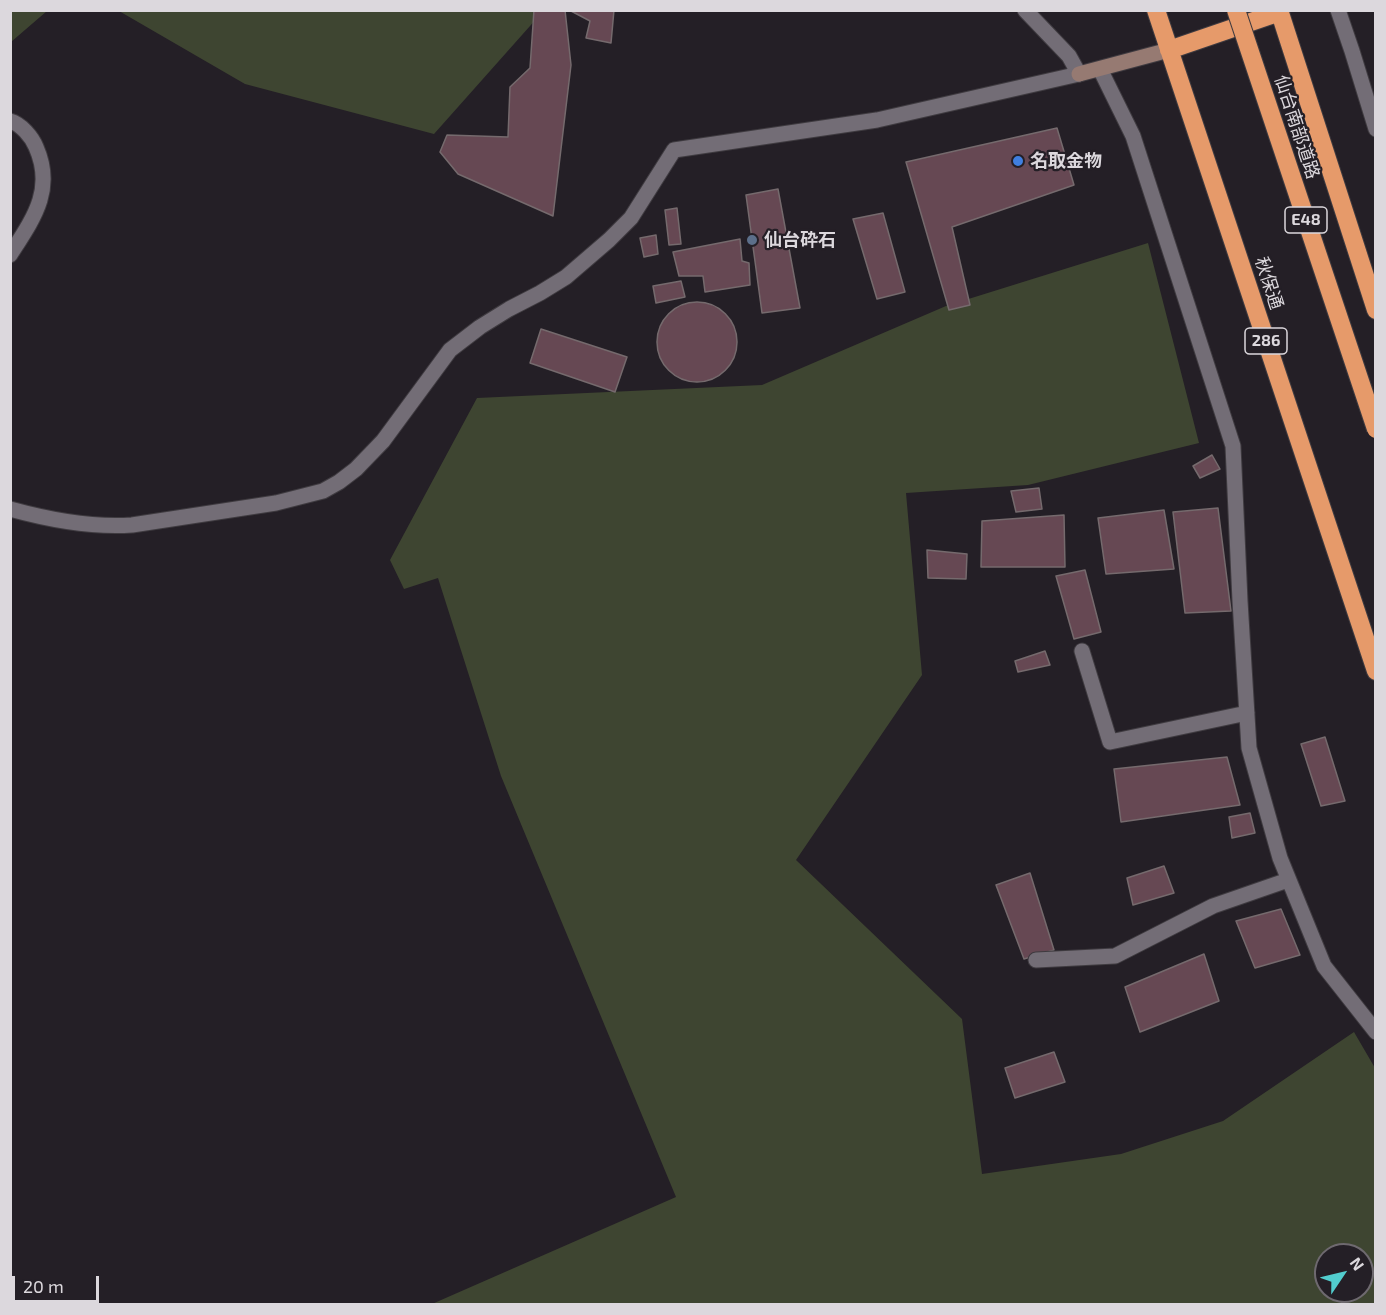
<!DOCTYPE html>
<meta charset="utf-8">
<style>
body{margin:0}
#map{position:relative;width:1386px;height:1315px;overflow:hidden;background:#241f26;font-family:"Exo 2",sans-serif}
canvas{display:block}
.frame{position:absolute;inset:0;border:12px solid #dcd8dd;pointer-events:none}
.north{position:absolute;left:1314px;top:1243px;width:60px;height:60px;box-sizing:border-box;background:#241f26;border:2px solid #6e696f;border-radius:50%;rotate:55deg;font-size:16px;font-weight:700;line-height:24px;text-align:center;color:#dcd8dd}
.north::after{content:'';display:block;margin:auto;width:21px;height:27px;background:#52cdce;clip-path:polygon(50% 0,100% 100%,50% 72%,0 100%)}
.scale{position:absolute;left:12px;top:1276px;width:87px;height:27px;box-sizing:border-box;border:3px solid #dcd8dd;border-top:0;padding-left:8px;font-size:18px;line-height:21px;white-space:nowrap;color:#dcd8dd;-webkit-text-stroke:4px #241f26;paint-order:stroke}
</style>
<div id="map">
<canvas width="1386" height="1315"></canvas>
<div class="frame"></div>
<div class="north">N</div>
<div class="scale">20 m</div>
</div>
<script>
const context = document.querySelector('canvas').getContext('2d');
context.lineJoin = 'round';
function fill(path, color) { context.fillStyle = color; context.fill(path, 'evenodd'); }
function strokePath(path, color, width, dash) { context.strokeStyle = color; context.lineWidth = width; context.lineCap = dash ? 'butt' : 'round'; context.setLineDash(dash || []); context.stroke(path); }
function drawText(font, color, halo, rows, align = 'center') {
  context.font = font + ' "Exo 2","Noto Sans JP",sans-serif'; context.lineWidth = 4.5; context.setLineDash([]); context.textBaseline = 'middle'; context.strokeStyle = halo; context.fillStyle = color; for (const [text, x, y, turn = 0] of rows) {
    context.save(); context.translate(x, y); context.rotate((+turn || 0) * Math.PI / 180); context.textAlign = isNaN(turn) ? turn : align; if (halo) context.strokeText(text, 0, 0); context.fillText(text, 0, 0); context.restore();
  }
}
const green = new Path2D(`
 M11 10H47V11L11 42Z
 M119 11H541L538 17 434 134 245 84Z
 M1148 243 1199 443 1028 485 906 493 922 675 796 860 962 1019 982 1174 1121 1154 1223 1121 1354 1032 1375 1068V1304H432L676 1197 501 776 438 578 404 589 390 560 477 398 762 385 946 306ZM1326 1255H1362V1291H1326Z`);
const building = new Path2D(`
 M534 10H565L571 65 553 216 458 174 440 152 447 135 508 137 510 87 530 68Z
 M614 10 611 43 586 38 590 21 571 11Z
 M1057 128 1074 185 952 227 970 305 949 310 906 162Z
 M778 189 800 308 762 313 746 195Z
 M677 208 681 244 669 245 665 210Z
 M883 213 905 292 877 299 853 219Z
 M656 235 658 254 644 257 640 238Z
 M740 239 742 261 749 263 750 285 705 292 703 276H679L673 252Z
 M681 281 685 297 656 303 653 286Z
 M657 342a40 40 0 1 1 80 0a40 40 0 1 1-80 0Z
 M541 329 627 357 615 392 530 363Z
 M1212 455 1220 469 1200 478 1193 466Z
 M1039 488 1042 509 1016 512 1011 491Z
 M1218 508 1231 611 1185 613 1173 512Z
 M1164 510 1174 569 1106 574 1098 518Z
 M1064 515 1065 567H981L982 521Z
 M927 550 967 554 966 579 928 578Z
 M1085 570 1101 632 1074 639 1056 576Z
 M1045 651 1050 665 1018 672 1015 661Z
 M1325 737 1345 801 1321 806 1301 744Z
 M1227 757 1240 805 1121 822 1114 769Z
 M1250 813 1255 833 1232 838 1229 817Z
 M1164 866 1174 893 1133 905 1127 878Z
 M1030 873 1054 950 1024 959 996 885Z
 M1281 909 1300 955 1255 968 1236 921Z
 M1204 954 1219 1001 1140 1032 1125 987Z
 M1054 1052 1065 1082 1015 1098 1005 1068Z`);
const lane = new Path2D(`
 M10 121C21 124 32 137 36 147 55 190 33 219 10 255
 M10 509C50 520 91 528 132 525L276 503 323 491 339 482 356 469 383 441 450 350 480 327 509 309 540 293 566 277 609 240 631 218 674 150 877 120 1079 74`);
const street = new Path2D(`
 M1025 10 1069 56 1079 74
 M1338 10 1352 51 1376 129
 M1100 69 1133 136 1233 446 1240 601 1249 748 1280 858 1324 966 1376 1032
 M1082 651 1110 742 1247 713
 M1036 960 1115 956 1213 906 1288 880`);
const secondary = new Path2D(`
 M1079 74 1169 50`);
const highway = new Path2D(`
 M1156 10 1376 671
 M1279 10 1376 310
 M1169 50 1280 12`);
const highwayBridge = new Path2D(`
 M1236 10 1376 429`);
const markers = [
 [1018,161,6,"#3f7fe0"],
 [752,240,6,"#5c6f8a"]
];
const shields = [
 [1306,220,42],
 [1266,341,42]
];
const shieldNames = [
 ["E48",1306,220],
 ["286",1266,341]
];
const streetNames = [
 ["仙台南部道路",1297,127,72],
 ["秋保通",1269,283,72]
];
const poiNames = [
 ["名取金物",1030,161],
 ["仙台砕石",764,240]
];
fill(green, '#3e4531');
fill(building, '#664853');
strokePath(building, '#756a6d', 1.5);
strokePath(lane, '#3f3b40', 17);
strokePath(street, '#3f3b40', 17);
strokePath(secondary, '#3f3b40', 17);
strokePath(highway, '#3f3b40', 20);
strokePath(lane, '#736d76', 15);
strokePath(street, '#736d76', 15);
strokePath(secondary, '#967a72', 15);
strokePath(highway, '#e69a6a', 18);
strokePath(highwayBridge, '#3f3b40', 20, []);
strokePath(highwayBridge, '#e69a6a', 18);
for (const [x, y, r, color] of markers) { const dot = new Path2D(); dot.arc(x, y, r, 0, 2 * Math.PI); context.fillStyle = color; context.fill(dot); strokePath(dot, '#241f26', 2); }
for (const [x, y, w] of shields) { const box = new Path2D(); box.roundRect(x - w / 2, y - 13, w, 26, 4.5); context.fillStyle = '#241f26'; context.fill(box); strokePath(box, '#dcd8dd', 1.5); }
drawText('bold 16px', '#dcd8dd', null, shieldNames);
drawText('18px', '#dcd8dd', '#241f26', streetNames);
drawText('bold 18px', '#dcd8dd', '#241f26', poiNames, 'left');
</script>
